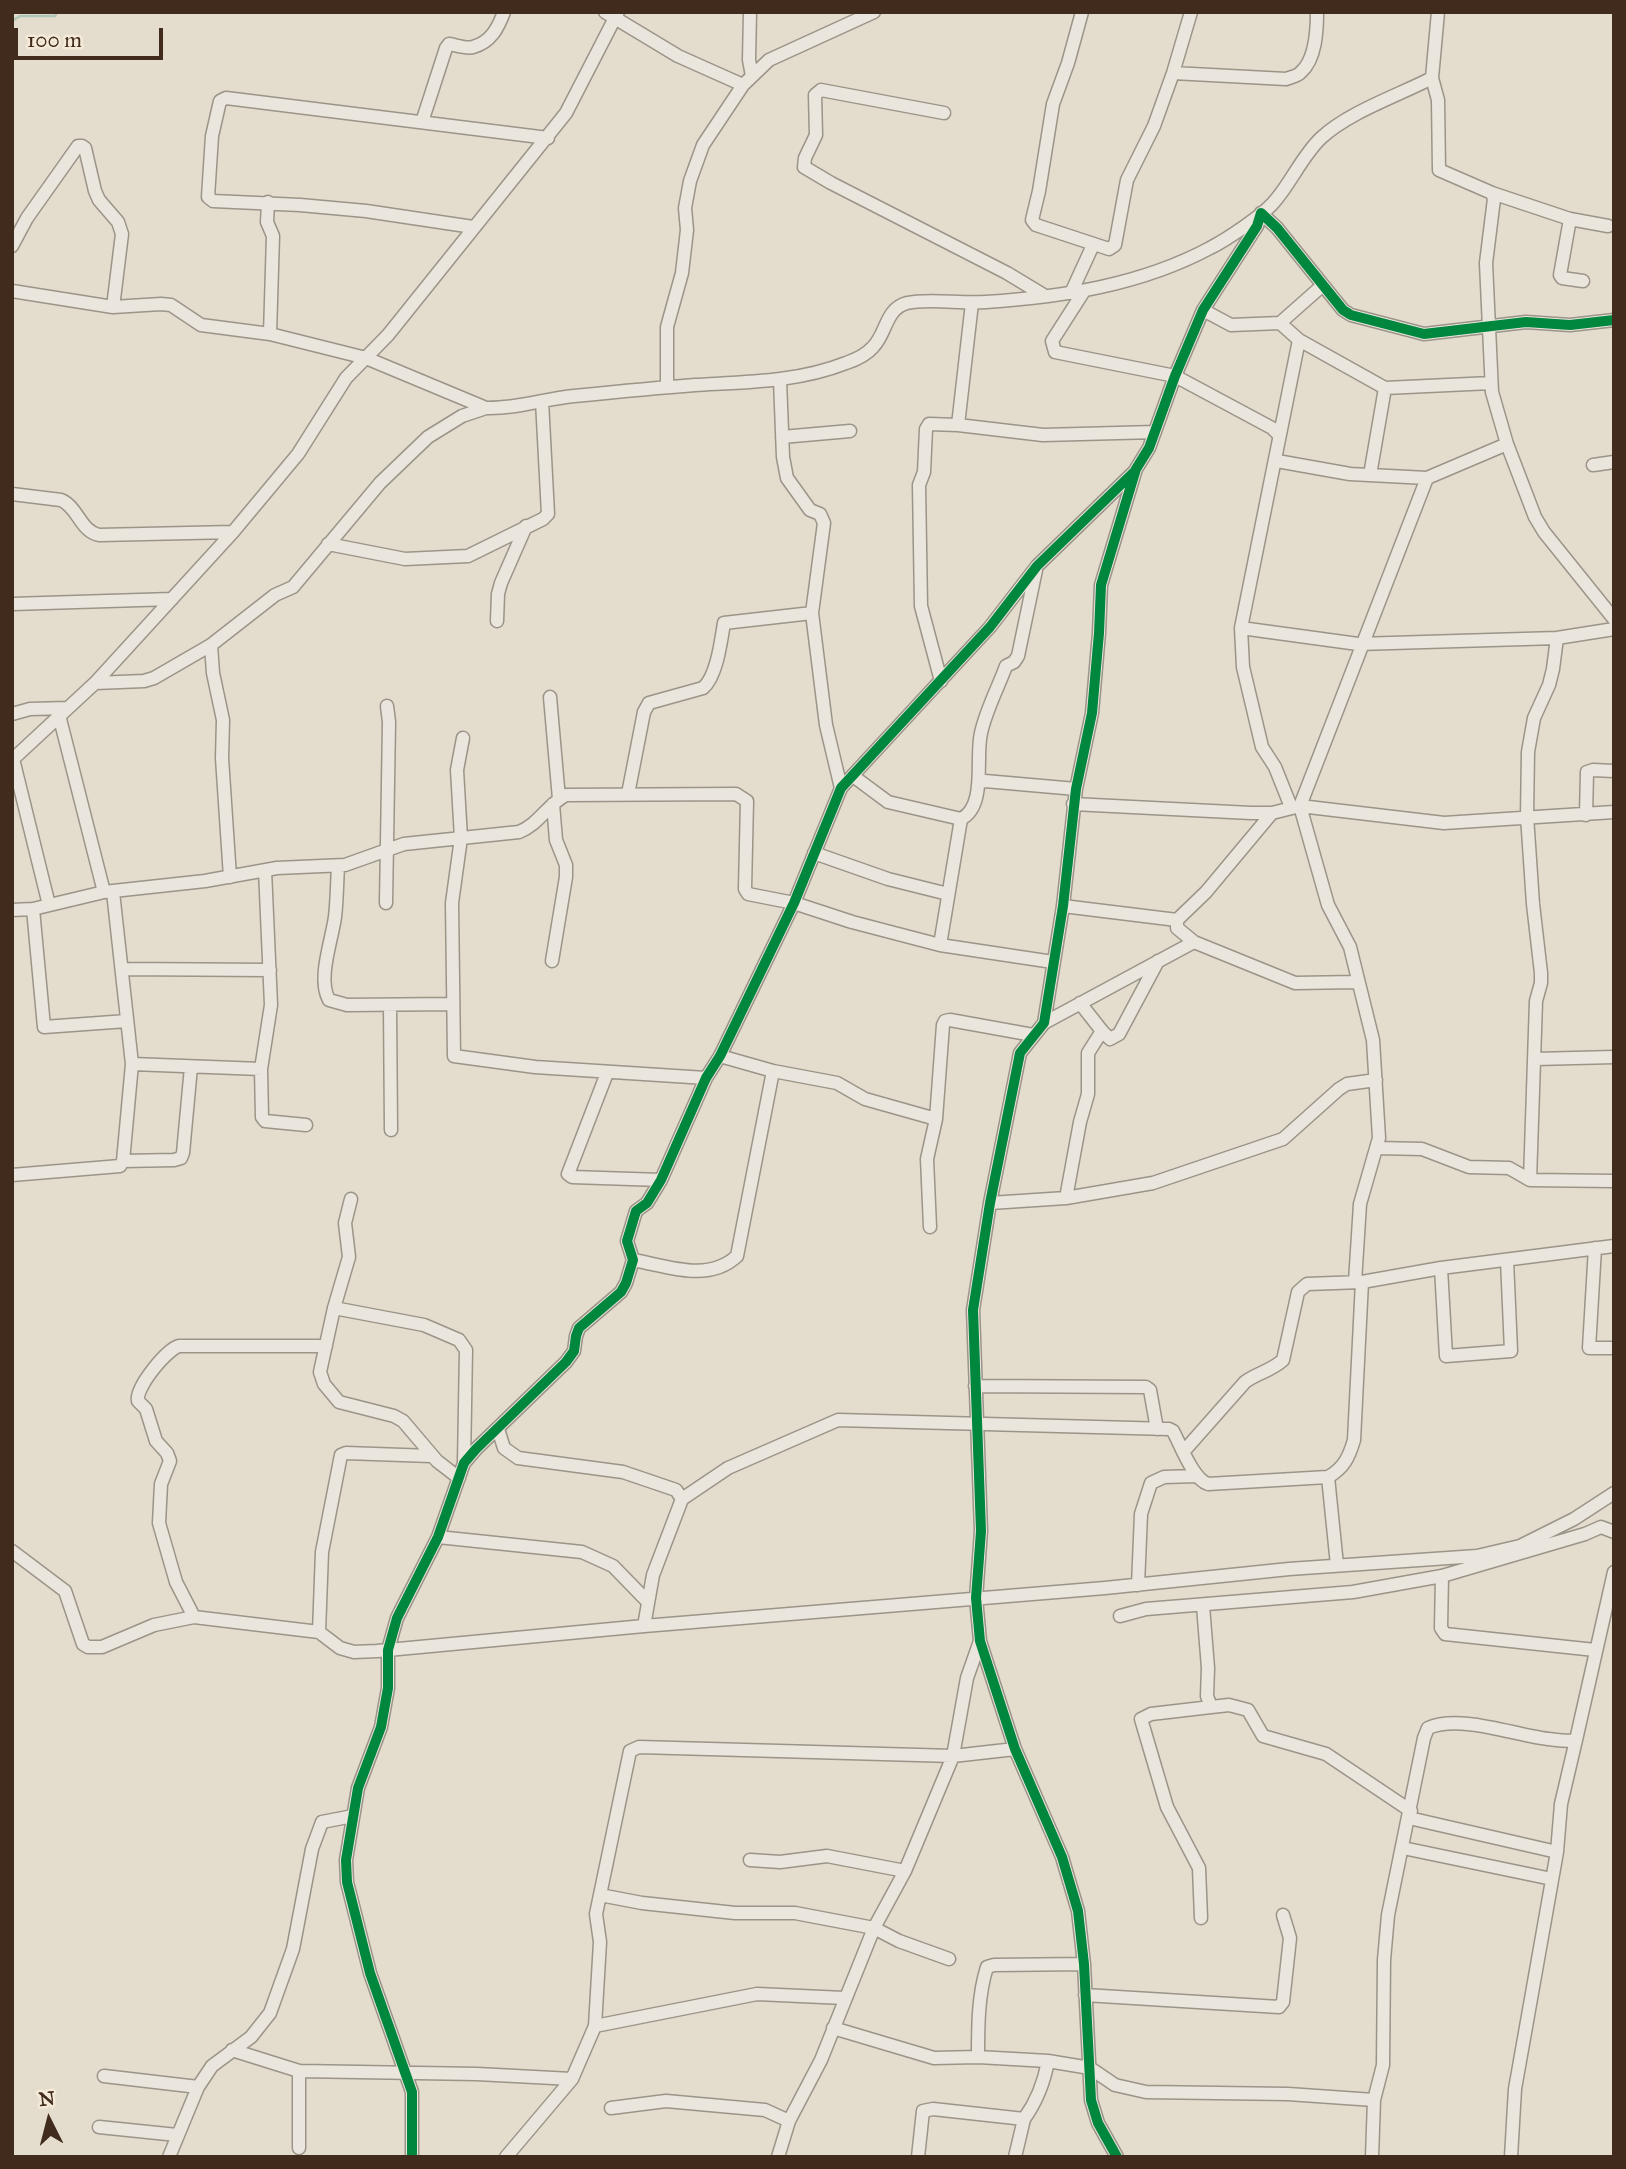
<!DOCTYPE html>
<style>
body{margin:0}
#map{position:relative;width:1626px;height:2169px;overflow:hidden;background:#e4dccc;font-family:"IM FELL Great Primer",serif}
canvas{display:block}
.frame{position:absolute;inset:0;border:14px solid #402b1d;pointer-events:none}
.north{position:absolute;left:14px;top:2085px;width:70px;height:70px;-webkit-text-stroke:5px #f4ead7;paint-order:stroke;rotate:354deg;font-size:19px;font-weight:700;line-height:28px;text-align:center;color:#402b1d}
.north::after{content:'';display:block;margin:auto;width:24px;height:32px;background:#402b1d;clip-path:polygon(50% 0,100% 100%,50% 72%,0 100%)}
.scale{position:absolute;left:14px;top:28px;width:149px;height:32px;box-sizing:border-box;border:4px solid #402b1d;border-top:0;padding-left:9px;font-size:21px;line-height:24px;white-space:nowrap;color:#402b1d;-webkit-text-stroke:5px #f4ead7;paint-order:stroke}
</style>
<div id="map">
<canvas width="1626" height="2169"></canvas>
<div class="frame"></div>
<div class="north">N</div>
<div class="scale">100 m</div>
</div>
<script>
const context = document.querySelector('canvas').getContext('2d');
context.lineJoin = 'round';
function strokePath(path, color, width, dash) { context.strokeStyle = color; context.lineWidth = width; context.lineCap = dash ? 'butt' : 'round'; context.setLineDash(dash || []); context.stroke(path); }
const stream = new Path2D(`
 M12 21 20 16H55L57 12`);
const minor = new Path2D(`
 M605 12 678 56 743 85
 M750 12 749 60 752 76
 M1082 12 1068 63 1053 104 1039 191 1032 220 1036 225 1109 249 1115 245 1127 180 1154 126 1173 73 1191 12
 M1173 73 1286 79C1291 77 1298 76 1301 72 1316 59 1317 30 1317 12
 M1432 78 1438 100 1439 170 1492 193 1494 199 1486 263 1492 392 1507 444 1535 517 1544 532 1614 619
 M944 113 821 90 815 95 816 135 805 158 804 167 831 183 1007 273 1045 296
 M422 122 446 48 449 44C456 45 466 49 473 47 491 42 498 28 504 12
 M1492 193 1570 219 1608 226
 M268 202 267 222 273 236 270 334
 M1570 219 1560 275 1562 278 1583 281
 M473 227 366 211 300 205 213 201 208 197 212 136 220 101 226 98 548 138
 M12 246 27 218 78 146H82L85 148 95 191 99 200 118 222 122 234 113 307
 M12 291 113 307 161 304 171 305 201 325 270 334 366 358 486 408C516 409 544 399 574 396 614 392 655 388 695 385 746 382 798 382 846 363 855 360 867 354 873 347 887 333 885 309 907 303 928 298 962 304 986 302 1062 297 1141 285 1210 248 1226 240 1262 216 1274 202 1291 183 1302 156 1321 138 1349 112 1397 96 1432 78L1438 12
 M1084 291 1052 341 1055 352 1175 376 1272 428 1279 435
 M1071 293 1093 245
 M1203 310 1231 325 1280 323 1323 285
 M1280 323 1299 340 1385 388 1491 383
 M780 380 783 457 787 478 810 510 820 514 824 523 812 613 826 725 841 788
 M667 387V327L682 273 687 230 685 208 690 181 703 145 743 85 769 60 874 12
 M958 425 972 303
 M782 437 850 431
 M1277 461 1350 474 1427 478 1507 444
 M1593 465 1614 462
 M1370 475 1385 388
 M12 494 61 500C78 507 80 531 99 535L233 532
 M328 544 405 559 468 556 543 519 548 514 542 401
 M12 604 172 599
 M497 621 498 594 501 583 526 526
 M1241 628 1358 644 1557 638 1614 629
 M211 645 213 673 223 720 222 758 230 877
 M941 681 921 606 919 485 924 472 926 429 929 424 958 425 1043 435 1155 432
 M95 683 144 681 154 678 211 645 275 595 293 587 380 483 428 437 462 416 486 408
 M550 697 559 799
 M12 714 30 709 68 708
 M59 715 104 892
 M463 738 457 770 461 838 452 903 454 1056 535 1067 706 1078
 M13 759 49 905
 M12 760 95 683 233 532 298 454 346 378 388 335 566 113 618 12
 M853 776 888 802 961 819C987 806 975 758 981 733 986 710 998 688 1006 666L1014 662 1018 656 1036 570
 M980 782 985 781 1076 789
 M628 794 644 712 649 703 703 688C717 676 721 641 724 623L812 613
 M1073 804 1251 813H1272L1300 806 1444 823 1614 812
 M1291 807 1275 767 1262 747 1243 667 1241 628 1299 340
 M1586 815 1587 772 1593 770 1614 771
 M814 853 888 879 948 894
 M338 866C337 883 337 900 335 917 332 940 317 979 329 1000L347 1005 452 1004
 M265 870 271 1005 261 1069 262 1117 265 1121 306 1125
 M113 892 132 1064 123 1161
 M386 903 389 722 387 706
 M1063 906 1177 920
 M33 909 44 1027 127 1021
 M12 910 33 909 104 892 205 881 277 868 345 865 404 844 519 832C538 825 548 804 566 795L736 794 747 801 745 889 748 894 794 903 852 922 940 945 1053 962
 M1177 920V928L1194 942 1295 983 1357 982
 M1177 920 1206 892 1272 813
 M940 945 961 819
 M552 961 566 877V865L556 840 553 804
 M122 969 270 970
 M1080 1003 1102 1031 1110 1039 1119 1034 1158 961
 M390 1006 391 1130
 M1044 1023 1194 942
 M720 1056 773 1071 837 1083 865 1099 936 1119
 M1535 1059 1614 1057
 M132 1064 261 1069
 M607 1073 568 1174 572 1177 661 1180
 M1377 1148 1422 1149 1469 1167 1509 1168 1530 1180 1614 1181
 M12 1175 120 1166 123 1161 174 1160 181 1158 183 1153 191 1067
 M1530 1180 1536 1001 1541 983V973L1533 904 1527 816 1528 752 1534 718 1549 685 1553 669 1557 638
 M1066 1198 1080 1122 1088 1094V1053L1102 1031
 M351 1199 345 1223 349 1257 334 1308 320 1372 324 1384 339 1402 394 1416 403 1421 437 1461 459 1478
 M990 1203 1066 1198 1153 1183 1283 1139 1339 1089 1347 1084 1376 1080
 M930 1227 927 1159 936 1119 943 1025 945 1021 950 1020 1033 1035
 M1595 1248 1589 1348H1614
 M633 1260C667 1266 708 1283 737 1256L773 1071
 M1441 1268 1446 1356 1511 1351 1507 1260
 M1355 1282 1360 1204 1379 1138 1373 1040 1350 947 1328 905 1300 806 1427 478
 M334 1308 424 1325 459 1340 466 1350 464 1463
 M975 1386 1146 1387 1150 1390 1157 1429
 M498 1429 504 1448 518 1458 623 1472 676 1490 682 1499
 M1184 1451 1245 1382C1257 1373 1271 1371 1283 1360L1298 1292 1307 1284 1362 1282 1441 1268 1614 1246
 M1328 1477 1337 1565
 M438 1537 582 1552 613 1566 647 1601
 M12 1551 65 1591 83 1644 88 1647H102L154 1625 194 1617 319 1632 340 1648 354 1652 377 1651 644 1626 1105 1588 1289 1569 1477 1556 1520 1546 1574 1519 1614 1493
 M1442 1576 1441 1628 1445 1634 1595 1650
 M1138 1585 1141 1514 1151 1483 1164 1477 1196 1476
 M1203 1606 1208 1668 1207 1696 1211 1707 1229 1705 1248 1710 1263 1736 1326 1754 1411 1811
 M1120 1616 1146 1609 1353 1592 1442 1576 1585 1534 1601 1527 1614 1532
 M194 1617 176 1582 159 1523 161 1484 170 1461 167 1453 156 1441 146 1409 138 1401C135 1388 166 1350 179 1346H326
 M644 1626 653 1575 682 1499 728 1468 838 1420 1169 1429 1173 1431C1181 1446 1193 1479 1208 1484L1328 1477C1344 1468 1349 1457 1354 1440L1362 1282
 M319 1632 322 1552 341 1455 346 1453 431 1456
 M1409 1818 1557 1852
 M1403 1848 1552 1879
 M750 1860 780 1862 827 1856 905 1871
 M600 1895 642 1903 735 1913H795L874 1928 899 1941 949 1959
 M1201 1918 1199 1868 1167 1807 1141 1719 1151 1714 1211 1707
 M1085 1995 1279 2007 1283 2002 1290 1938 1283 1915
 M595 2026 757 1994 844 1998
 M833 2028 934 2058 978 2057 1048 2061 1090 2068 1115 2085 1146 2092 1288 2094 1374 2100 1383 2065 1384 1960 1388 1915 1424 1738 1428 1728C1460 1714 1514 1735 1548 1739 1558 1740 1567 1742 1576 1740L1614 1572
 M232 2050 299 2071 477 2074 572 2079
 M978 2057C978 2027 978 1995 987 1967L994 1965 1084 1964
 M299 2071V2148
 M104 2076 198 2087
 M611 2108 666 2101 765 2110 789 2121
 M1024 2119C1037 2101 1044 2083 1048 2061
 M99 2127 177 2135
 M169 2157 198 2087 212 2066 251 2037 270 2013 293 1949 312 1849 322 1822 353 1816
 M412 2157V2092L370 1973 347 1882 346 1860 358 1788 381 1727 388 1688V1650L397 1618 438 1537 464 1463 476 1449 566 1362 574 1351 576 1336 579 1328 621 1292 626 1283 633 1260 627 1241 636 1211 647 1203 661 1180 706 1078 720 1056 794 903 841 788 990 627 1037 566 1134 472
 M506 2157 572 2079 595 2026 600 1942 596 1914 630 1751 639 1747 953 1756 1015 1749
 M778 2157 789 2121 821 2060 874 1928 905 1871 953 1756 967 1678 980 1641
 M918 2157 923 2111 933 2109 1024 2119 1015 2157
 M1117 2157 1098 2123 1091 2100 1084 1964 1078 1911 1062 1857 1015 1749 980 1641 976 1598 981 1531 973 1310 990 1203 1020 1053 1044 1023 1063 906 1076 789 1092 713 1099 633 1101 585 1136 469 1149 448 1175 376 1203 310 1257 226 1261 213 1277 228 1343 310 1351 315 1424 334 1526 322 1570 325 1614 320
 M1372 2157 1374 2100
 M1511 2157 1515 2089 1557 1852 1561 1804 1576 1740`);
const cycleway = new Path2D(`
 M412 2157V2092L370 1973 347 1882 346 1860 358 1788 381 1727 388 1688V1650L397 1618 438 1537 464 1463 476 1449 566 1362 574 1351 576 1336 579 1328 621 1292 626 1283 633 1260 627 1241 636 1211 647 1203 661 1180 706 1078 720 1056 794 903 841 788 990 627 1037 566 1134 472
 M1117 2157 1098 2123 1091 2100 1084 1964 1078 1911 1062 1857 1015 1749 980 1641 976 1598 981 1531 973 1310 990 1203 1020 1053 1044 1023 1063 906 1076 789 1092 713 1099 633 1101 585 1136 469 1149 448 1175 376 1203 310 1257 226 1261 213 1277 228 1343 310 1351 315 1424 334 1526 322 1570 325 1614 320`);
strokePath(stream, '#b0c6b8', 2.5);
strokePath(minor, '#9b9489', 15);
strokePath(minor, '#eae5dd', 12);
strokePath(cycleway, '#00873e', 10);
</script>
